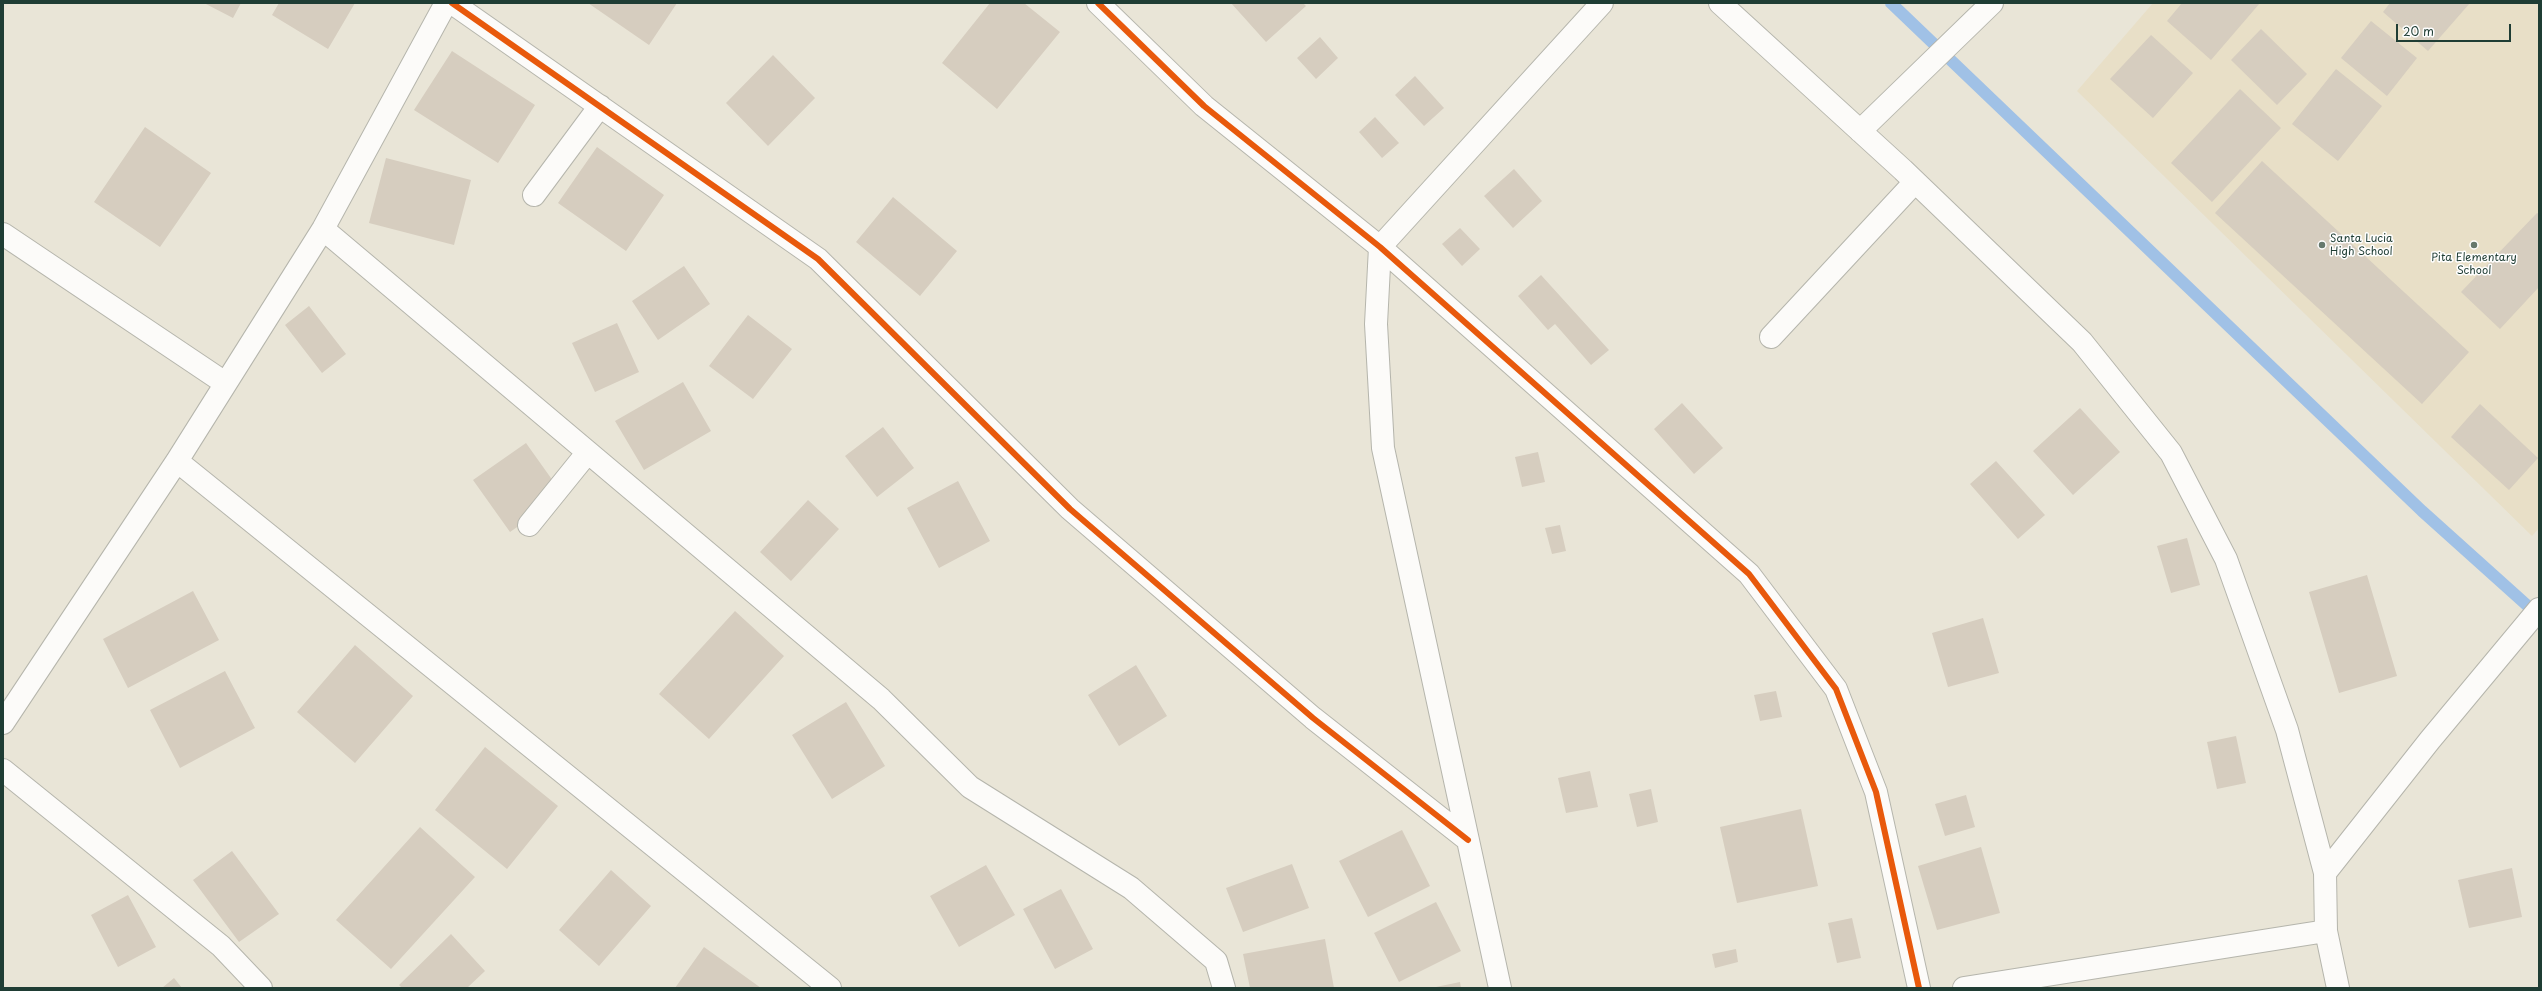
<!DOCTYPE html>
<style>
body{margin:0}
#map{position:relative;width:2542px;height:991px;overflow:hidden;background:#e9e5d7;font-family:"Playpen Sans",sans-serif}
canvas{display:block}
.frame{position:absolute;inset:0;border:4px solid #1f3d34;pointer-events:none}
.scale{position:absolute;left:2396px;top:24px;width:115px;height:18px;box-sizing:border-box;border:2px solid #1f3d34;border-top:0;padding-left:5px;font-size:12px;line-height:14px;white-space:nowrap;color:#1f3d34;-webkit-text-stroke:3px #fff;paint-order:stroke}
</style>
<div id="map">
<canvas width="2542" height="991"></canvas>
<div class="frame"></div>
<div class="scale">20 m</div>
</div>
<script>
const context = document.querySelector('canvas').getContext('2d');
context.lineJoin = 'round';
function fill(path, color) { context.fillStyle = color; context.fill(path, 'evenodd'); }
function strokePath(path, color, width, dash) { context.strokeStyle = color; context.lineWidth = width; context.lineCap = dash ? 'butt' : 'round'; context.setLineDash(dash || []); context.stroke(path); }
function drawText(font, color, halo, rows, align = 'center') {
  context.font = font + ' "Playpen Sans",sans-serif'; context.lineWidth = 3; context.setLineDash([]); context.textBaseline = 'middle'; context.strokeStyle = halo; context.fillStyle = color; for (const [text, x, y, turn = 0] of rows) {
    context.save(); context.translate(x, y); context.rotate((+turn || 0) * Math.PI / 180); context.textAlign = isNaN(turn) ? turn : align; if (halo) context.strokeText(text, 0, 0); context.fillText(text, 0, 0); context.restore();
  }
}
const built = new Path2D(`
 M2153 3H2539V528L2532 536 2077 91Z`);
const stream = new Path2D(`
 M1891 3 2422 511 2539 616`);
const building = new Path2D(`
 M204 3H241L233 18Z
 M279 3H355L328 49 272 15Z
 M588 3H677L649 45Z
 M990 3H1024L1060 32 997 109 942 63Z
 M1231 3H1303L1306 6 1266 42Z
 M2182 3H2260L2211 60 2167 21Z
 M2390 3H2470L2428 51 2383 12Z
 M2371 21 2417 58 2387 96 2341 58Z
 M2261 29 2307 74 2277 105 2231 60Z
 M2151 35 2193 73 2153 118 2110 79Z
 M1320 37 1338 58 1316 79 1297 58Z
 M452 51 535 105 498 163 414 110Z
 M773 55 815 98 768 146 726 103Z
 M2336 69 2382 106 2338 161 2292 124Z
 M1415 76 1444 108 1424 126 1395 95Z
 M2240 89 2281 128 2212 202 2171 163Z
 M1375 117 1399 143 1382 158 1359 132Z
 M145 127 211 173 160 247 94 202Z
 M597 147 664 195 626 251 558 203Z
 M386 158 471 180 454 245 369 223Z
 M2262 161 2469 352 2422 404 2215 213Z
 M1514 169 1542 201 1513 228 1484 196Z
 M893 197 957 251 920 296 856 242Z
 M2537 213 2539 214V287L2500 329 2461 292Z
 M1460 228 1480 249 1462 266 1442 244Z
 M684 266 710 304 658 340 632 301Z
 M1541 275 1609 350 1591 365 1555 324 1548 330 1518 296Z
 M309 306 346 354 322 373 285 325Z
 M748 315 792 349 753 399 709 366Z
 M617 323 639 372 595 392 572 343Z
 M683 382 711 431 644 470 615 421Z
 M1682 403 1723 448 1694 474 1654 429Z
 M2480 404 2538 458 2509 490 2451 437Z
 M2080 408 2120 452 2073 495 2033 451Z
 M883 427 914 468 877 497 845 456Z
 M526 443 563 495 510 532 473 480Z
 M1538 452 1545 482 1522 487 1515 457Z
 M1996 461 2045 515 2018 539 1970 484Z
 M958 481 990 541 939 568 907 508Z
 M808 500 839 529 791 581 760 552Z
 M1560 525 1566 551 1552 554 1545 528Z
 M2187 538 2200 585 2171 593 2157 546Z
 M2367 575 2397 676 2339 693 2309 592Z
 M193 591 219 640 128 688 103 639Z
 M735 611 784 656 709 739 659 694Z
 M1983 618 1999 673 1948 687 1932 633Z
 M355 645 413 696 355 763 297 712Z
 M1136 665 1167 716 1119 746 1088 695Z
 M225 671 255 728 180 768 150 710Z
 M1776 691 1782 717 1760 721 1754 695Z
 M846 702 885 766 832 799 792 735Z
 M2236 736 2246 783 2217 789 2207 742Z
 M485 747 558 806 507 869 435 810Z
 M1590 771 1598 807 1566 813 1558 778Z
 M1651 789 1658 822 1637 827 1629 794Z
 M1966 795 1975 827 1945 836 1935 804Z
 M1801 809 1818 886 1737 903 1720 827Z
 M420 827 475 877 391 969 336 920Z
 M1402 830 1430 886 1368 917 1339 861Z
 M1981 847 2000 913 1937 930 1918 866Z
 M232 851 279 914 239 942 193 880Z
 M1292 864 1309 908 1243 932 1226 888Z
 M986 865 1015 915 959 947 930 896Z
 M2512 868 2522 917 2469 928 2458 880Z
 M611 870 651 906 599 966 559 930Z
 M1061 889 1093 949 1055 969 1023 909Z
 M128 895 156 947 118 967 91 915Z
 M1436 902 1461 951 1399 982 1374 933Z
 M1852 918 1861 958 1837 963 1828 923Z
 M451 934 485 971 467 988H402L399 985Z
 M1325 939 1334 988H1250L1243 954Z
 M704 947 761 988H675Z
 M1736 949 1738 962 1715 968 1712 954Z
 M174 978 182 988H162Z
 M1460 982 1461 988H1436V987Z`);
const minor = new Path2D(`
 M452 3 818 259 1070 509 1313 718 1468 840
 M1098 3 1204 106 1380 247 1749 574 1836 689 1876 792 1919 988
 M1720 3 1903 170 2082 342 2171 453 2226 559 2287 730 2325 873 2326 931 2338 988
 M1860 131 1992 3
 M534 195 600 106
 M323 229 881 699 970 787 1131 888 1216 961 1224 988
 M3 234 225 383
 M1771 337 1915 182
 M177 461 830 988
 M529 525 588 452
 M3 723 177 461 323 229 446 3
 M3 770 221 946 261 988
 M2325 873 2430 740 2539 609
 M1500 988 1383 448 1376 324 1380 247 1602 3
 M1964 988 2326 931`);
const cycleway = new Path2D(`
 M452 3 818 259 1070 509 1313 718 1468 840
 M1098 3 1204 106 1380 247 1749 574 1836 689 1876 792 1919 988`);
const markers = [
 [2322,245,4,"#66786d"],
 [2474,245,4,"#66786d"]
];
const poiNames = [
 ["Santa Lucia",2330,239],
 ["High School",2330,252],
 ["Pita Elementary",2474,258,"center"],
 ["School",2474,271,"center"]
];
fill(built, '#e8dfc7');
strokePath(stream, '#a0c1e6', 12);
fill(building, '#d6cdbf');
strokePath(minor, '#b5b5ac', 24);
strokePath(minor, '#fcfbf9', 22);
strokePath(cycleway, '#e8590c', 6);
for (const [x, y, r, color] of markers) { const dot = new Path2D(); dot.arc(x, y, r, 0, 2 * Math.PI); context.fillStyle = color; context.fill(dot); strokePath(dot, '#fff', 1.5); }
drawText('11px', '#1f3d34', '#fff', poiNames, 'left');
</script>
